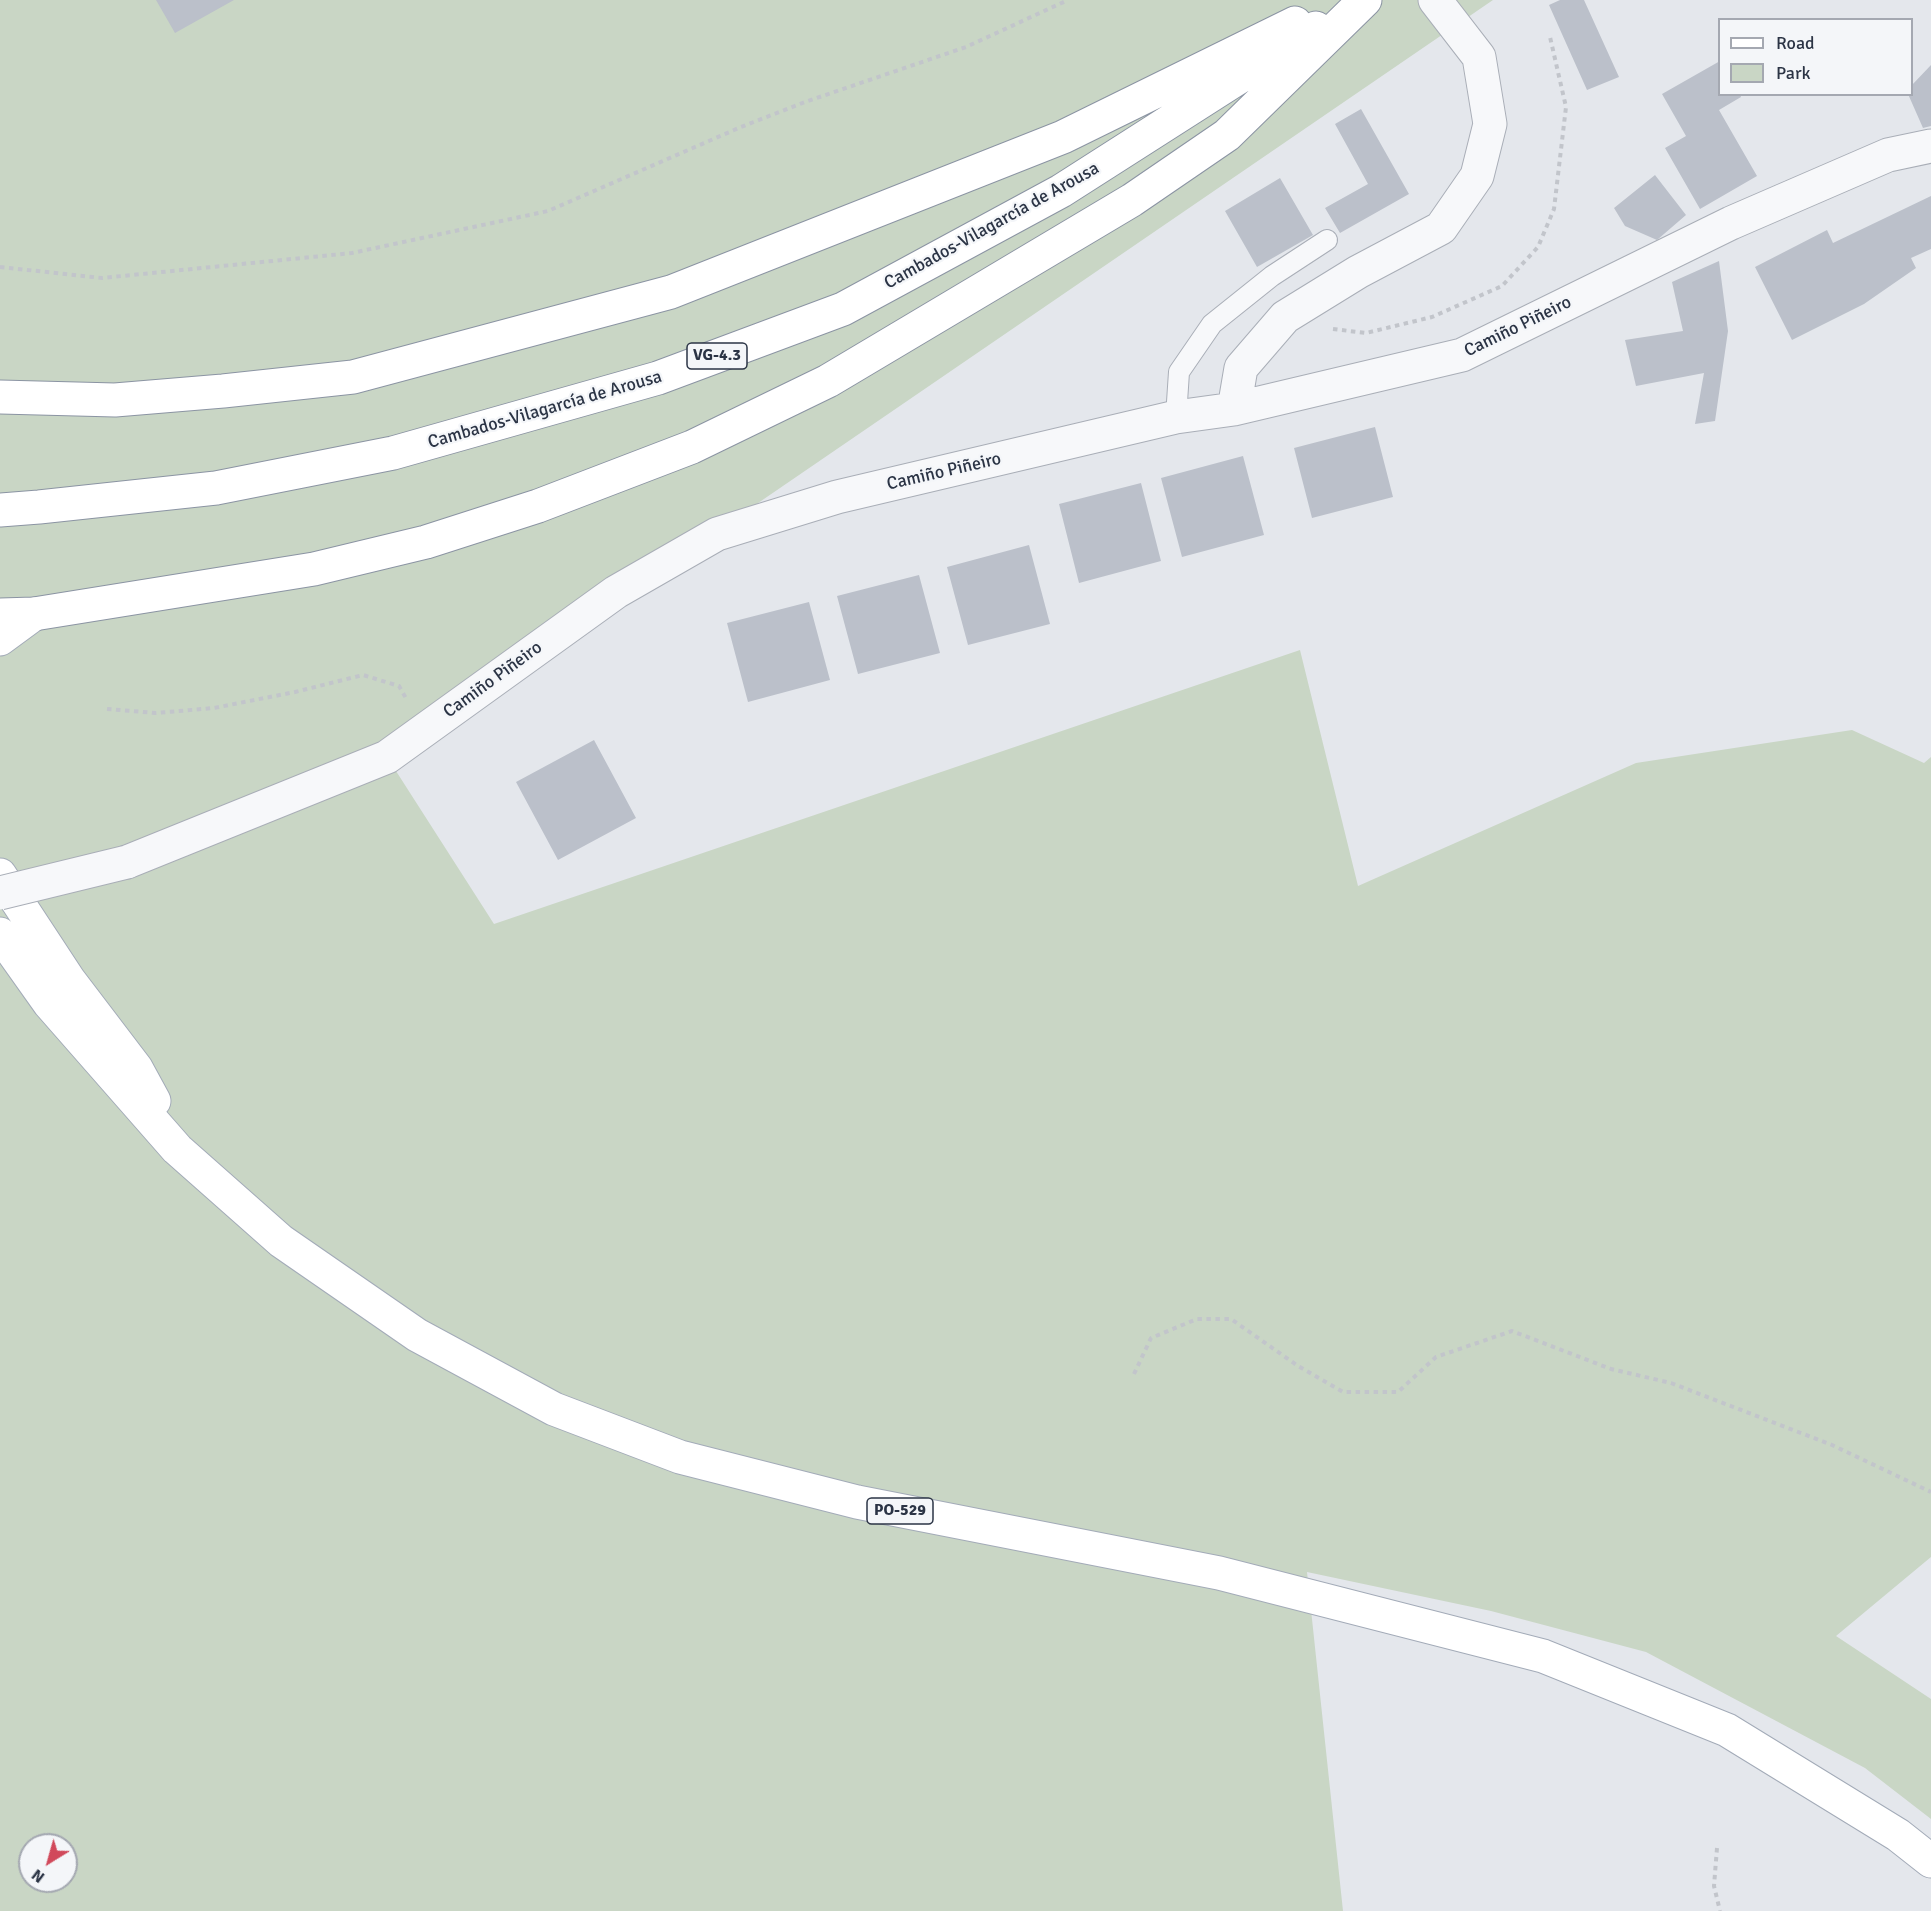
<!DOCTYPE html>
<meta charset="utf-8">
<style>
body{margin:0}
#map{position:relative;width:1931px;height:1911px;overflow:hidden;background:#e4e7ec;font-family:Signika,sans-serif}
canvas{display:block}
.legend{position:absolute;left:1718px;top:18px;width:195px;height:78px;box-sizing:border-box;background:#f4f6f9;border:2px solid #a4a8b1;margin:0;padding:8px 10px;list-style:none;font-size:18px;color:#2b3445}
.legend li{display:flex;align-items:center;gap:12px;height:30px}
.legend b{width:30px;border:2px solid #a4a8b1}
.north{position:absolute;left:18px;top:1833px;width:60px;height:60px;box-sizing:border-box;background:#f4f6f9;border:2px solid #a4a8b1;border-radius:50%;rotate:217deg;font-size:16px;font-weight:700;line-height:24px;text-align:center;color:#2b3445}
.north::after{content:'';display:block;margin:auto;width:21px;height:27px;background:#d1495b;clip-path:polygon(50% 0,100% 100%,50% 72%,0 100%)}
</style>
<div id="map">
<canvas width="1931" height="1911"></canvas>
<ul class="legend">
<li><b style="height:8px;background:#fff"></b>Road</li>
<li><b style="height:16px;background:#c9d6c5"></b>Park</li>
</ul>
<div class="north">N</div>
</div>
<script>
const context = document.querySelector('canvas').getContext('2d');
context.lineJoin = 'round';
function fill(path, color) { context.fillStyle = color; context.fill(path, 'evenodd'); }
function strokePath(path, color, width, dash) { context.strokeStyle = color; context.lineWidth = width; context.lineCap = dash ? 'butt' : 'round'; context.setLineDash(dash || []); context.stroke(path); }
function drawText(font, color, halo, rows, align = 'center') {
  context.font = font + ' Signika,sans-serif'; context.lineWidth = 4.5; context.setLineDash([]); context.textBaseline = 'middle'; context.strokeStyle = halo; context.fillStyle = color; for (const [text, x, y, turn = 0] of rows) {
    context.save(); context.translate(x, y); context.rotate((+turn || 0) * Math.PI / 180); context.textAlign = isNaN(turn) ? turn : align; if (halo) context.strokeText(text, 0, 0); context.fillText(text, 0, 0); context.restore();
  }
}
const green = new Path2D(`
 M0 0H1493L387 757 494 924 1300 650 1358 886 1636 763 1852 730 1924 763 1931 757V1557L1836 1636 1931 1699V1819L1865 1768 1646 1652 1491 1611 1307 1572 1343 1911H0ZM30 1845H66V1881H30Z`);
const building = new Path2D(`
 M156 0H234L175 33Z
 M1560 0H1584L1619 77 1587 90 1549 5Z
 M1720 61V94H1740L1741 97 1719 110 1757 176 1700 209 1665 148 1686 136 1662 94Z
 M1931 65V126L1923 128 1908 94H1912V85Z
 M1361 109 1409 194 1340 233 1325 208 1368 184 1335 124Z
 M1655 175 1686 215 1657 240 1625 226 1614 208Z
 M1280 178 1313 235 1257 267 1225 211Z
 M1931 196V249L1911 258 1916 268 1864 304 1792 340 1755 267 1827 230 1833 243Z
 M1719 261 1728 331 1715 421 1695 424 1704 373 1636 386 1625 340 1683 331 1672 282Z
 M1375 427 1393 497 1312 518 1294 448Z
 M1243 456 1264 535 1182 557 1161 478Z
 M1141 483 1161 561 1079 583 1059 504Z
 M1029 545 1050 624 968 645 947 567Z
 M919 575 940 653 858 674 837 596Z
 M809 602 830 680 748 702 727 623Z
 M594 740 636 818 558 860 516 782Z`);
const path = new Path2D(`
 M0 267 102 278 352 253 548 211 741 127 805 102 966 47 1068 0
 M1333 329 1366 333 1432 317 1502 286 1538 247 1554 209 1566 107 1550 37
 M107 709 156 713 214 708 295 692 363 675 399 686 407 700
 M1134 1374 1151 1338 1197 1319H1231L1298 1366 1343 1392H1398L1436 1357 1512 1331 1611 1369 1671 1383 1832 1445 1931 1492
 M1717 1848 1714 1886 1720 1911`);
const lane = new Path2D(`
 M1176 417 1179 372 1212 324 1272 276 1327 240`);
const street = new Path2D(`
 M1234 409 1241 368 1285 317 1358 272 1441 228 1477 176 1490 124 1479 57 1435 0
 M127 862 387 757 616 592 717 534 837 497 1176 417 1234 409 1462 355 1731 223 1888 155 1931 146`);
const primary = new Path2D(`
 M0 639 34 614
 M0 875 69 980 136 1068 154 1101
 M0 934 49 1003 177 1149 281 1241 417 1335 554 1409 680 1457 857 1502 1219 1573 1543 1656 1727 1730 1898 1835 1931 1861`);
const highway = new Path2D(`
 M0 397 115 400 223 391 353 377 671 292 1063 137 1295 23
 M0 510 39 507 216 488 393 453 658 378 843 309 1061 191 1316 28
 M0 615 34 614 314 569 426 542 538 506 692 447 828 381 1132 200 1227 135 1365 0`);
const streetBridge = new Path2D(`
 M0 893 127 862`);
const shields = [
 [717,356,60],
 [900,1511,66]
];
const shieldNames = [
 ["VG-4.3",717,356],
 ["PO-529",900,1511]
];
const streetNames = [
 ["Cambados-Vilagarcía de Arousa",992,226,-29],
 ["Camiño Piñeiro",1518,327,-26],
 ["Cambados-Vilagarcía de Arousa",545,410,-16],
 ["Camiño Piñeiro",944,472,-13],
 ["Camiño Piñeiro",493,680,-36]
];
fill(green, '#c9d6c5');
fill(building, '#bbc0ca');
strokePath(lane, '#a9aeb7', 22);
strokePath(street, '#a9aeb7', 35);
strokePath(primary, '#a3abb8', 35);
strokePath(highway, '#8b94a3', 35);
strokePath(path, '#c2c5cb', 4, [4.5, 4.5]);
strokePath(lane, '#f7f8fa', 20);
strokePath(street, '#f7f8fa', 33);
strokePath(primary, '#fff', 33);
strokePath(highway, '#fff', 33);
strokePath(streetBridge, '#a9aeb7', 35, []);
strokePath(streetBridge, '#f7f8fa', 33);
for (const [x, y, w] of shields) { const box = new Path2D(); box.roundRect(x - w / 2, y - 13, w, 26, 4.5); context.fillStyle = '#f4f6f9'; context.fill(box); strokePath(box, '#2b3445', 1.5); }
drawText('bold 16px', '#2b3445', null, shieldNames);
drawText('18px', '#2b3445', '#f4f6f9', streetNames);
</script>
